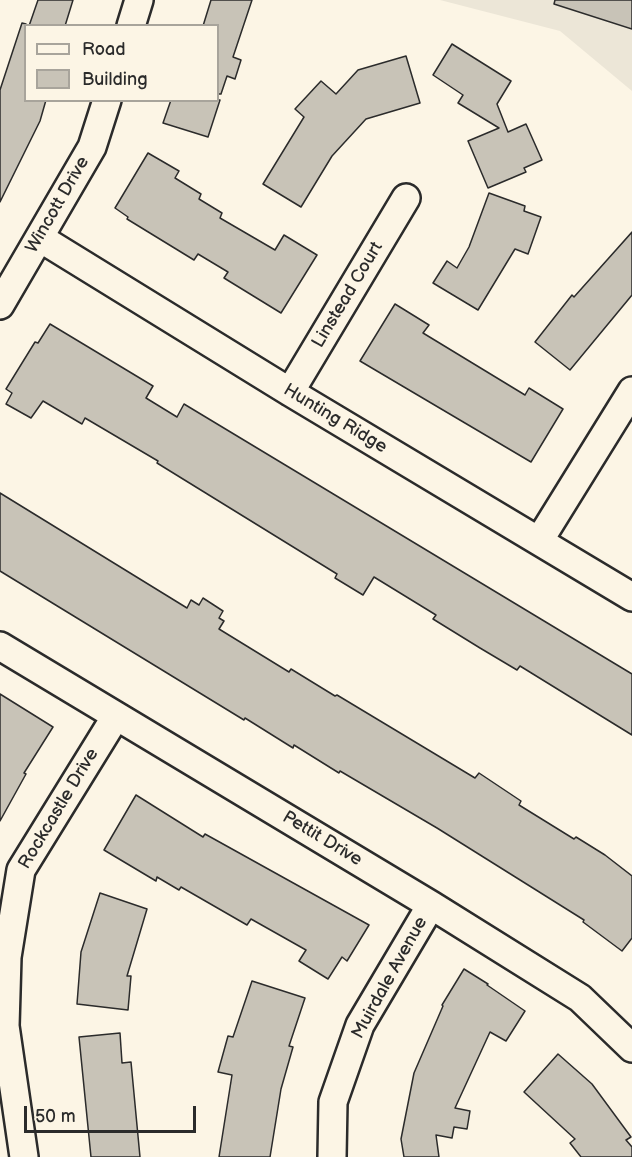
<!DOCTYPE html>
<style>
body{margin:0}
#map{position:relative;width:632px;height:1157px;overflow:hidden;background:#fcf5e5;font-family:"Balsamiq Sans",sans-serif}
canvas{display:block}
.legend{position:absolute;left:24px;top:24px;width:195px;height:78px;box-sizing:border-box;background:#fcf5e5;border:2px solid #a8a49b;margin:0;padding:8px 10px;list-style:none;font-size:18px;color:#2b2b2b}
.legend li{display:flex;align-items:center;gap:12px;height:30px}
.legend b{width:30px;border:2px solid #a8a49b}
.scale{position:absolute;left:24px;top:1106px;width:172px;height:27px;box-sizing:border-box;border:3px solid #2b2b2b;border-top:0;padding-left:8px;font-size:18px;line-height:21px;white-space:nowrap;color:#2b2b2b;-webkit-text-stroke:4px #fcf5e5;paint-order:stroke}
</style>
<div id="map">
<canvas width="632" height="1157"></canvas>
<ul class="legend">
<li><b style="height:8px;background:#fcf5e5"></b>Road</li>
<li><b style="height:16px;background:#c8c3b7"></b>Building</li>
</ul>
<div class="scale">50 m</div>
</div>
<script>
const context = document.querySelector('canvas').getContext('2d');
context.lineJoin = 'round';
function fill(path, color) { context.fillStyle = color; context.fill(path, 'evenodd'); }
function strokePath(path, color, width, dash) { context.strokeStyle = color; context.lineWidth = width; context.lineCap = dash ? 'butt' : 'round'; context.setLineDash(dash || []); context.stroke(path); }
function drawText(font, color, halo, rows, align = 'center') {
  context.font = font + ' "Balsamiq Sans",sans-serif'; context.lineWidth = 6; context.setLineDash([]); context.textBaseline = 'middle'; context.strokeStyle = halo; context.fillStyle = color; for (const [text, x, y, turn = 0] of rows) {
    context.save(); context.translate(x, y); context.rotate((+turn || 0) * Math.PI / 180); context.textAlign = isNaN(turn) ? turn : align; if (halo) context.strokeText(text, 0, 0); context.fillText(text, 0, 0); context.restore();
  }
}
const built = new Path2D(`
 M440 0H632V91L560 31Z`);
const building = new Path2D(`
 M38 0H73L65 26H29Z
 M211 0H252L233 57 241 60 235 79 227 76 221 94H218V26H203Z
 M555 0H632V29L554 4Z
 M22 23 26 24V100H46L40 121 0 202V90Z
 M452 44 511 81 497 104 508 132 526 124 542 160 524 168 526 172 488 188 468 141 499 128 458 103 463 95 433 75Z
 M406 56 420 103 366 119 332 156 301 207 263 184 304 117 295 109 321 81 336 94 358 70Z
 M171 100H220L208 137 163 123Z
 M148 153 179 171 175 178 201 194 199 199 222 213 220 218 275 250 284 235 317 255 281 313 224 278 228 272 198 254 194 260 127 219 128 217 115 208Z
 M489 193 525 206 524 211 541 217 528 254 515 249 478 310 433 283 447 261 457 268 469 247Z
 M632 232V295L570 370 535 342 572 295 574 297Z
 M395 304 429 325 423 333 525 395 529 388 563 409 531 462 360 361Z
 M50 324 153 386 146 398 177 417 184 404 632 674V735L520 666 517 670 480 648 433 619 436 615 374 577 363 595 335 578 337 574 157 463 158 461 85 418 82 424 43 401 31 418 6 404 12 393 6 389 35 342 38 343Z
 M0 493 187 608 191 600 199 605 203 598 223 611 219 618 224 621 219 629 289 672 291 669 335 696 337 695 475 778 479 773 521 801 519 805 574 839 576 837 605 855 632 876V938L622 951 583 922 584 920 437 828 340 771 339 773 294 745 293 748 245 718 244 720 0 571Z
 M0 694 53 727 24 773 26 774 0 821Z
 M136 795 203 837 205 834 369 925 347 961 342 957 328 979 299 961 306 950 251 919 247 925 181 887 179 890 157 877 156 881 104 850Z
 M100 893 147 909 127 976H131L128 1010 77 1004 81 952Z
 M464 969 488 984 487 985 525 1011 506 1041 490 1032 455 1108 470 1111 467 1129 454 1127 452 1138 436 1135 439 1157H404L401 1139 414 1073 443 1006 442 1005Z
 M252 981 305 998 289 1046 293 1047 281 1089 270 1157H219L232 1075 218 1072 228 1036 233 1037Z
 M120 1033 122 1063 131 1062 140 1157H91L79 1037Z
 M558 1054 592 1084 631 1137 626 1140 632 1147V1157H581L570 1143 575 1139 524 1092Z`);
const minor = new Path2D(`
 M131 26 139 0
 M40 238 290 392 632 597
 M0 305 92 147 107 100
 M290 392 406 198
 M539 541 632 391
 M0 646 431 905 580 998 632 1048
 M24 1157 5 1026 7 957 21 870 116 716
 M332 1157 333 1102 360 1025 431 905`);
const streetNames = [
 ["Wincott Drive",58,205,-60],
 ["Linstead Court",348,295,-59],
 ["Hunting Ridge",335,419,31],
 ["Rockcastle Drive",59,809,-59],
 ["Pettit Drive",322,839,31],
 ["Muirdale Avenue",390,978,-61]
];
fill(built, '#ece6d7');
fill(building, '#c8c3b7');
strokePath(building, '#2b2b2b', 1.5);
strokePath(minor, '#2b2b2b', 32);
strokePath(minor, '#fcf5e5', 27);
drawText('18px', '#2b2b2b', '#fcf5e5', streetNames);
</script>
